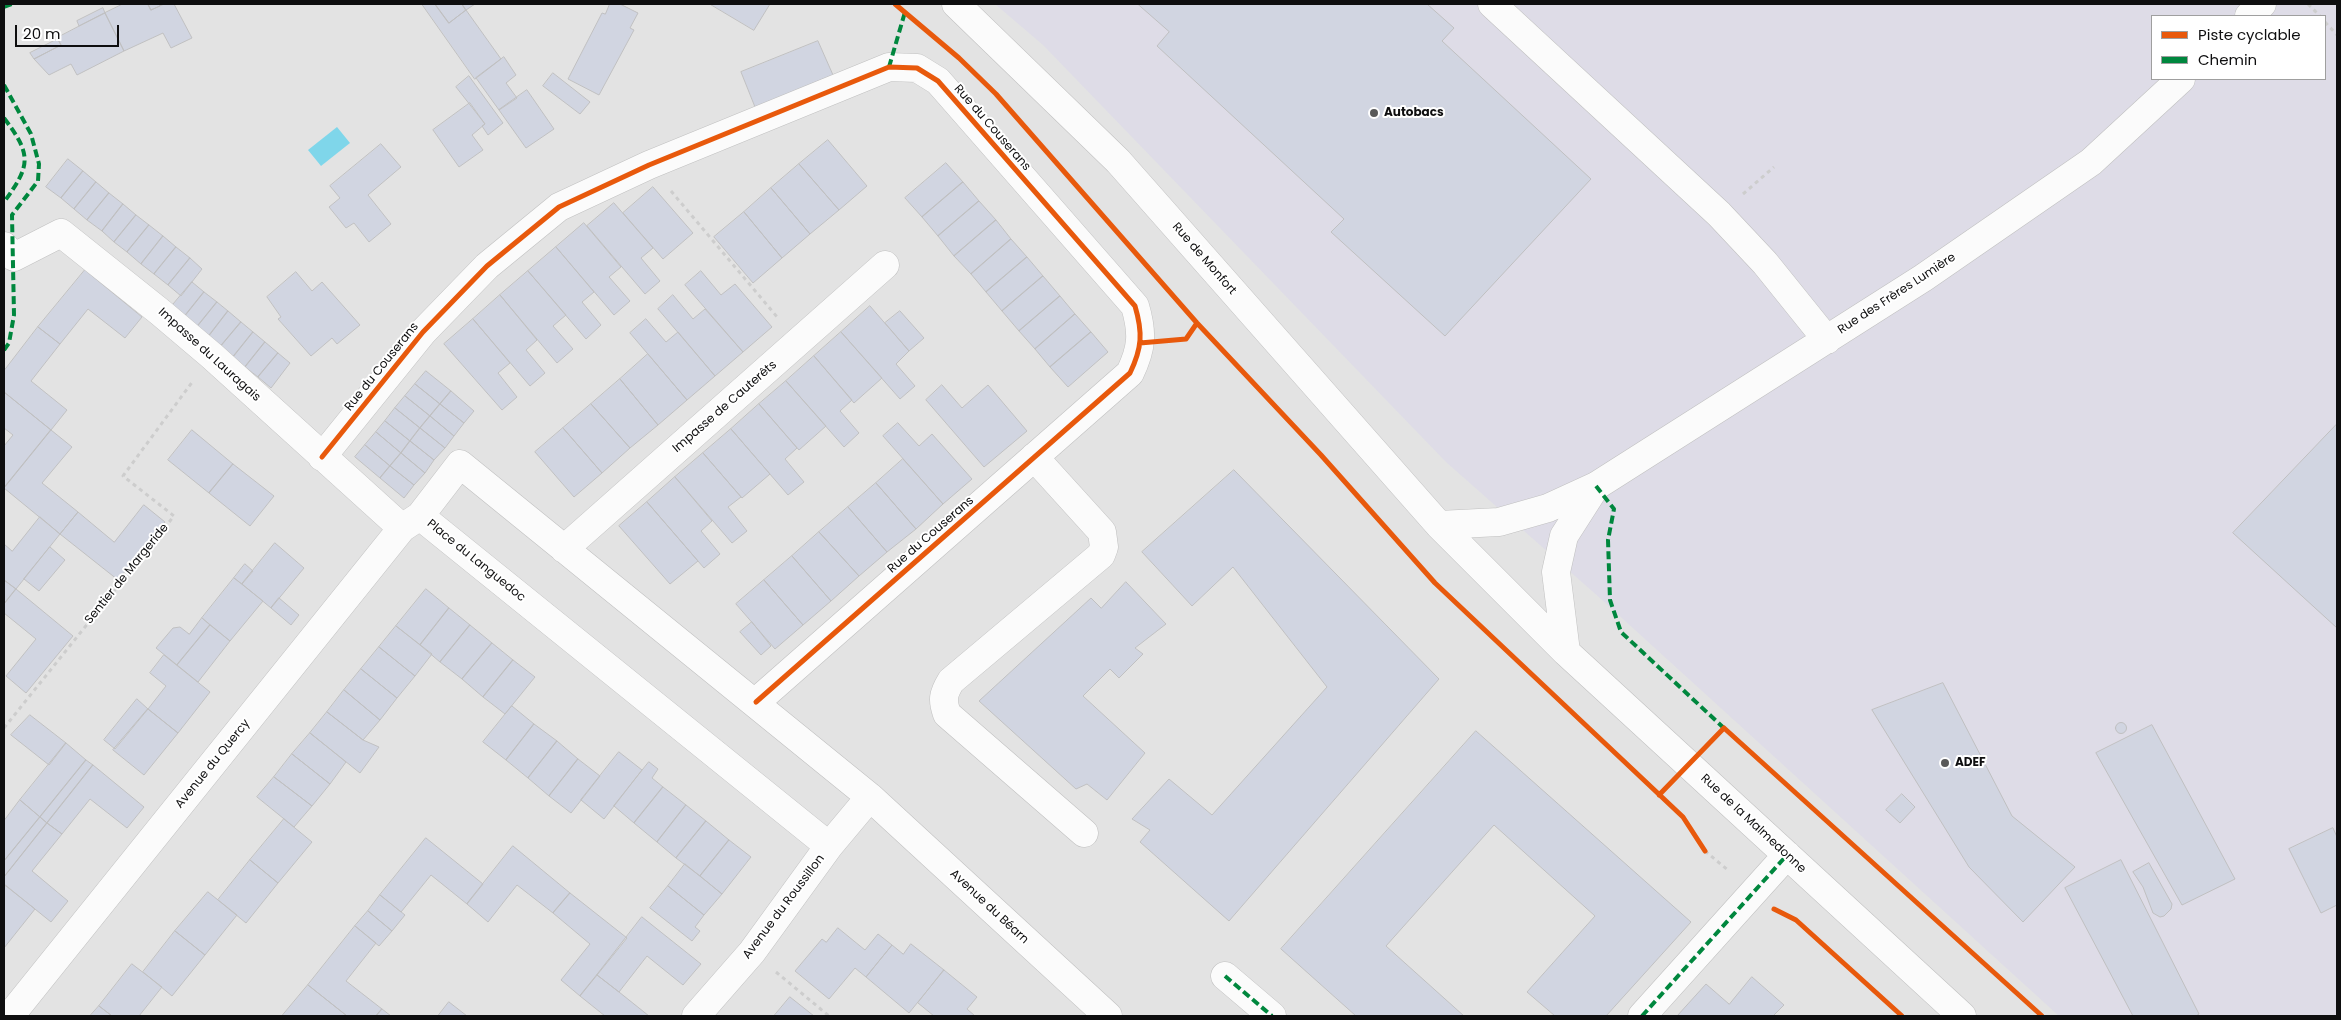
<!DOCTYPE html>
<meta charset="utf-8">
<style>
body{margin:0}
#map{position:relative;width:2341px;height:1020px;overflow:hidden;background:#e3e3e3;font-family:Poppins,sans-serif}
canvas{display:block}
.frame{position:absolute;inset:0;border:5px solid #0e0e0f;pointer-events:none}
.legend{position:absolute;left:2151px;top:15px;width:175px;height:65px;box-sizing:border-box;background:#fff;border:1px solid #9f9f9f;margin:0;padding:6px 9px;list-style:none;font-size:15px;color:#0e0e0f}
.legend li{display:flex;align-items:center;gap:10px;height:25px}
.legend b{width:25px;border:1px solid #9f9f9f}
.scale{position:absolute;left:15px;top:25px;width:104px;height:22px;box-sizing:border-box;border:2px solid #0e0e0f;border-top:0;padding-left:6px;font-size:15px;line-height:18px;white-space:nowrap;color:#0e0e0f;-webkit-text-stroke:4px #fff;paint-order:stroke}
</style>
<div id="map">
<canvas width="2341" height="1020"></canvas>
<div class="frame"></div>
<ul class="legend">
<li><b style="height:6px;background:#e8590c"></b>Piste cyclable</li>
<li><b style="height:6px;background:#00873e"></b>Chemin</li>
</ul>
<div class="scale">20 m</div>
</div>
<script>
const context = document.querySelector('canvas').getContext('2d');
context.lineJoin = 'round';
function fill(path, color) { context.fillStyle = color; context.fill(path, 'evenodd'); }
function strokePath(path, color, width, dash) { context.strokeStyle = color; context.lineWidth = width; context.lineCap = dash ? 'butt' : 'round'; context.setLineDash(dash || []); context.stroke(path); }
function drawText(font, color, halo, rows, align = 'center') {
  context.font = font + ' Poppins,sans-serif'; context.lineWidth = 4; context.setLineDash([]); context.textBaseline = 'middle'; context.strokeStyle = halo; context.fillStyle = color; for (const [text, x, y, turn = 0] of rows) {
    context.save(); context.translate(x, y); context.rotate((+turn || 0) * Math.PI / 180); context.textAlign = isNaN(turn) ? turn : align; if (halo) context.strokeText(text, 0, 0); context.fillText(text, 0, 0); context.restore();
  }
}
const commercial = new Path2D(`
 M995 4H2337V1016H2059L1601 599 1446 462 1043 45ZM2152 16H2325V79H2152Z`);
const water = new Path2D(`
 M337 127 350 143 321 166 308 150Z`);
const building = new Path2D(`
 M123 4H148L151 10 164 4H174L192 38 171 48 163 33 124 51 105 13Z
 M148 4H159L160 6 151 10Z
 M422 4H435L449 23 466 10 501 59 475 79Z
 M435 4H462L466 10 449 23Z
 M462 4H475L466 10Z
 M610 4H620L638 13 630 28 634 30 599 95 568 79 602 13 605 14Z
 M710 4H770L754 30Z
 M1138 4H1427L1454 28 1442 41 1591 179 1445 336 1331 232 1344 219 1157 46 1169 32Z
 M103 8 105 13 79 26 77 21Z
 M105 13 124 51 77 75 71 64 49 75 34 59 61 45 57 38Z
 M58 39 61 45 34 59 30 53Z
 M818 41 833 75 755 107 741 72Z
 M504 57 516 75 506 83 517 98 499 110 476 78Z
 M553 73 590 102 580 114 543 86Z
 M469 76 503 123 488 135 482 126 485 124 456 87Z
 M527 90 554 129 526 148 499 110Z
 M470 103 485 124 472 135 483 150 459 167 433 130Z
 M828 140 867 186 839 210 799 164Z
 M381 144 401 167 368 195 391 224 369 242 354 223 346 228 329 207 340 198 330 186Z
 M68 159 83 171 61 198 46 187Z
 M946 163 963 182 922 217 905 198Z
 M799 164 839 210 810 234 771 188Z
 M83 171 96 182 74 209 61 198Z
 M96 182 109 193 87 220 74 209Z
 M963 182 979 201 938 236 922 217Z
 M653 187 693 233 663 259 623 213Z
 M771 188 810 234 782 258 744 212Z
 M109 193 123 204 102 231 87 220Z
 M979 201 996 220 954 256 938 236Z
 M614 203 653 248 641 258 660 281 645 294 587 226Z
 M123 204 136 215 114 242 102 231Z
 M744 212 782 258 753 283 714 237Z
 M136 215 149 225 127 252 114 242Z
 M996 220 1011 239 971 274 954 256Z
 M584 223 621 267 609 277 630 301 614 315 556 247Z
 M149 225 163 236 141 264 127 252Z
 M163 236 176 247 154 274 141 264Z
 M1011 239 1027 257 986 292 971 274Z
 M176 247 190 258 168 285 154 274Z
 M556 247 594 292 582 302 601 325 586 339 528 271Z
 M1027 257 1043 276 1002 311 986 292Z
 M190 258 202 269 181 296 168 285Z
 M85 270 142 317 125 338 88 309 60 344 38 327Z
 M528 271 566 315 553 326 573 349 557 363 500 295Z
 M701 271 721 295 735 284 772 327 743 352 685 285Z
 M296 272 312 291 322 282 360 325 337 344 332 338 311 356 278 319 281 317 267 297Z
 M1043 276 1060 296 1019 331 1002 311Z
 M192 282 204 292 184 317 171 307Z
 M204 292 217 302 196 328 184 317Z
 M500 295 537 340 526 350 545 373 530 386 473 319Z
 M673 295 693 319 705 309 743 352 715 376 658 309Z
 M1060 296 1075 314 1035 349 1019 331Z
 M217 302 228 311 208 337 196 328Z
 M870 306 909 351 896 364 915 386 900 399 841 332Z
 M228 311 241 322 220 347 208 337Z
 M900 311 924 338 909 351 885 323Z
 M1075 314 1091 332 1050 367 1035 349Z
 M473 319 510 363 498 373 517 397 502 410 444 344Z
 M646 319 666 342 678 332 715 376 687 400 630 333Z
 M241 322 253 332 233 357 220 347Z
 M38 327 60 344 31 381 67 410 51 430 4 392V371Z
 M253 332 265 342 245 367 233 357Z
 M841 332 882 378 854 403 814 356Z
 M1091 332 1108 352 1068 387 1050 367Z
 M265 342 278 353 258 377 245 367Z
 M278 353 290 363 271 388 258 377Z
 M648 354 687 400 658 425 620 379Z
 M814 356 852 400 840 411 859 433 844 447 786 381Z
 M426 371 451 391 440 404 415 384Z
 M620 379 658 425 630 448 591 404Z
 M786 381 826 426 799 450 759 404Z
 M415 384 440 404 430 416 405 396Z
 M942 385 962 408 988 385 1027 431 984 467 926 400Z
 M451 391 474 411 464 423 440 404Z
 M4 392 51 430 4 488V446L13 435 4 428Z
 M405 396 430 416 420 428 395 408Z
 M440 404 464 423 454 436 430 416Z
 M591 404 630 448 602 473 563 428Z
 M759 404 797 448 785 459 804 482 788 495 731 429Z
 M395 408 420 428 410 441 385 421Z
 M430 416 454 436 445 448 420 428Z
 M385 421 410 441 401 453 376 432Z
 M898 423 919 446 932 434 972 479 943 504 883 436Z
 M2337 424V628L2233 533Z
 M420 428 445 448 434 460 410 441Z
 M563 428 602 473 574 497 535 452Z
 M731 429 770 474 742 498 703 453Z
 M51 430 72 447 42 483 78 512 60 534 4 488Z
 M192 430 233 464 209 493 168 460Z
 M376 432 401 453 390 466 365 445Z
 M410 441 434 460 425 473 401 453Z
 M365 445 390 466 380 478 355 457Z
 M401 453 425 473 414 485 390 466Z
 M703 453 741 497 728 507 747 531 732 543 675 477Z
 M903 459 943 504 916 529 876 483Z
 M233 464 274 496 250 526 209 493Z
 M390 466 414 485 404 498 380 478Z
 M1234 470 1439 679 1229 921 1140 842 1150 830 1132 819 1169 779 1212 815 1327 687 1233 567 1192 606 1142 552Z
 M675 477 712 521 701 531 720 554 704 568 647 502Z
 M876 483 916 529 887 552 848 507Z
 M647 502 698 561 670 584 619 526Z
 M144 505 165 522 118 580 60 534 78 512 114 542Z
 M848 507 887 552 859 576 819 532Z
 M40 517 60 534 16 589 4 580V544L12 551Z
 M819 532 859 576 831 601 792 556Z
 M275 543 304 568 271 608 242 584Z
 M50 547 65 560 39 591 24 579Z
 M792 556 831 601 803 625 764 580Z
 M245 564 253 571 242 584 234 578Z
 M234 578 263 601 230 641 202 618Z
 M4 580 16 589 4 604Z
 M764 580 803 625 775 649 736 604Z
 M1126 582 1166 624 1135 648 1143 654 1119 678 1110 669 1083 696 1145 753 1107 800 1087 784 1076 789 979 701 1091 598 1101 608Z
 M16 589 73 636 26 693 6 676 36 639 4 613V604Z
 M426 589 449 608 420 645 396 626Z
 M279 598 299 615 291 625 271 608Z
 M449 608 470 625 440 662 420 645Z
 M202 618 210 625 177 665 156 648 173 628 180 627 189 634Z
 M752 622 771 646 761 655 740 632Z
 M210 625 230 641 198 682 177 665Z
 M470 625 492 643 462 679 440 662Z
 M396 626 432 654 415 676 379 647Z
 M492 643 513 660 483 697 462 679Z
 M379 647 415 676 397 698 361 669Z
 M164 655 210 692 178 733 148 709 166 686 150 673Z
 M513 660 535 677 505 714 483 697Z
 M361 669 397 698 380 720 344 690Z
 M1943 683 2012 816 2075 867 2023 922 1969 867 1872 710Z
 M344 690 380 720 363 740 327 712Z
 M137 699 148 709 115 749 104 740Z
 M512 706 534 724 506 760 483 742Z
 M148 709 178 733 144 775 113 750Z
 M327 712 363 740 379 747 360 773 310 733Z
 M30 715 66 743 49 765 11 735Z
 M2115.5 728a5.5 5.5 0 1 1 11 0a5.5 5.5 0 1 1-11 0Z
 M534 724 557 741 528 778 506 760Z
 M2152 725 2235 879 2182 905 2096 753Z
 M1476 731 1691 922 1606 1016H1555L1527 992 1595 916 1494 825 1386 946 1464 1016H1356L1281 949Z
 M310 733 346 762 330 784 292 754Z
 M557 741 578 759 549 796 528 778Z
 M66 743 86 760 40 817 20 800Z
 M619 752 642 770 604 819 581 800Z
 M292 754 330 784 312 806 274 777Z
 M578 759 600 776 571 813 549 796Z
 M86 760 93 765 47 823 40 817Z
 M649 762 658 769 652 778 663 787 634 823 614 806Z
 M93 765 144 807 127 828 90 799 62 834 47 823Z
 M274 777 312 806 294 827 257 797Z
 M663 787 686 805 657 842 634 823Z
 M1902 794 1915 807 1900 823 1886 810Z
 M20 800 40 817 4 861V821Z
 M686 805 706 821 676 858 657 842Z
 M40 817 47 823 4 877V861Z
 M284 819 312 842 278 883 250 860Z
 M706 821 729 840 700 876 676 858Z
 M47 823 62 834 32 871 68 901 51 922 4 884V877Z
 M2333 828 2337 837V905L2321 913 2289 849Z
 M426 838 483 884 467 904 431 875 401 912 380 895Z
 M729 840 751 857 722 894 700 876Z
 M513 846 570 893 553 913 517 885 488 922 467 904Z
 M250 860 278 883 246 923 218 900Z
 M2121 860 2199 1014 2196 1016H2133L2065 888Z
 M2149 863 2172 904 2171 909 2164 916 2160 917 2153 913 2143 887 2133 872Z
 M685 864 722 894 704 915 668 886Z
 M6 886 35 909 4 948V888Z
 M668 886 704 915 695 927 700 931 692 941 650 908Z
 M208 892 237 915 205 955 175 931Z
 M570 893 627 938 580 996 561 980 590 944 553 913Z
 M380 895 405 915 392 931 368 911Z
 M368 911 392 931 379 946 355 926Z
 M642 917 701 964 683 985 647 956 619 992 597 975Z
 M355 926 376 943 346 981 382 1009 376 1016H347L308 985Z
 M838 928 865 950 878 934 892 945 866 977 855 968 829 999 795 971 822 939 826 942Z
 M175 931 205 955 172 996 143 972Z
 M911 944 944 970 909 1013 866 977 892 945 903 954Z
 M132 964 162 987 139 1016H112L99 1006Z
 M944 970 977 997 967 1009 975 1016H934L918 1003Z
 M597 975 619 992 649 1016H605L580 996Z
 M1752 977 1784 1005 1773 1016H1677L1706 984 1729 1004Z
 M308 985 347 1016H282Z
 M790 997 814 1016H774Z
 M449 1002 467 1016H438Z
 M99 1006 112 1016H90Z
 M382 1009 391 1016H376Z`);
const path = new Path2D(`
 M2308 4 2320 16
 M2325 22 2337 35
 M671 191 778 318
 M1743 194 1774 167
 M4 728 174 516 123 476 193 381
 M1705 851 1729 871
 M776 972 829 1016`);
const minor = new Path2D(`
 M956 4 1118 161 1439 525 1566 652 1962 1016
 M1492 4 1719 214 1765 263 1827 340
 M2249 16 2262 4
 M4 246 14 257 61 233 160 312 212 356 402 528
 M322 457 423 332 487 266 559 207 649 165 889 67 917 68 938 81 1135 306C1143 333 1142 348 1130 373L756 702
 M1034 457 1102 532 1104 547 1101 555 951 681C943 694 942 700 947 714L1084 833
 M420 516 829 846
 M1439 525 1499 522 1548 508 1596 486 1923 278 2091 162 2181 79
 M564 549 885 265
 M1566 652 1556 572 1564 536 1596 486
 M1225 976 1272 1016
 M10 1016 402 528 420 516 460 464 870 797 1108 1016
 M696 1016 752 952 829 846 870 797
 M1642 1016 1787 855`);
const quiet = new Path2D(`
 M4 7 12 4
 M889 67 905 12
 M4 85 31 134 39 164 38 181 12 215 14 315 9 343 4 350
 M4 118C32 155 31 165 4 202
 M1596 486 1614 509 1608 540 1610 600 1621 632 1727 731
 M1225 976 1272 1016
 M1642 1016 1787 855`);
const cycleway = new Path2D(`
 M895 4 959 58 996 94 1197 323 1321 455 1435 583 1683 817 1705 851
 M1140 343 1186 339 1197 323
 M322 457 423 332 487 266 559 207 649 165 889 67 917 68 938 81 1135 306C1143 333 1142 348 1130 373L756 702
 M1659 795 1724 728 2042 1016
 M1774 909 1796 920 1902 1016`);
const markers = [
 [1374,113,5,"#595959"],
 [1945,763,5,"#595959"]
];
const poiNames = [
 ["Autobacs",1384,113],
 ["ADEF",1955,763]
];
const streetNames = [
 ["Rue du Couserans",992,128,49],
 ["Rue de Monfort",1204,259,49],
 ["Rue des Frères Lumière",1897,294,-33],
 ["Impasse du Lauragais",209,355,42],
 ["Rue du Couserans",382,367,-51],
 ["Impasse de Cauterêts",725,407,-41],
 ["Rue du Couserans",931,535,-41],
 ["Place du Languedoc",476,561,39],
 ["Sentier de Margeride",127,574,-51],
 ["Avenue du Quercy",213,764,-51],
 ["Rue de la Malmedonne",1753,824,43],
 ["Avenue du Roussillon",784,907,-53],
 ["Avenue du Béarn",989,907,43]
];
fill(commercial, '#dedce7');
fill(water, '#7fd6ea');
fill(building, '#d1d5e1');
strokePath(building, '#c0c0c1', 1);
strokePath(minor, '#c0c0c0', 29);
strokePath(path, '#cdcdcd', 3, [4, 4]);
strokePath(minor, '#fbfbfb', 28);
strokePath(quiet, '#00873e', 4, [8, 4]);
strokePath(cycleway, '#e8590c', 5);
for (const [x, y, r, color] of markers) { const dot = new Path2D(); dot.arc(x, y, r, 0, 2 * Math.PI); context.fillStyle = color; context.fill(dot); strokePath(dot, '#fff', 2); }
drawText('bold 12px', '#0e0e0f', '#fff', poiNames, 'left');
drawText('12px', '#0e0e0f', '#fff', streetNames);
</script>
